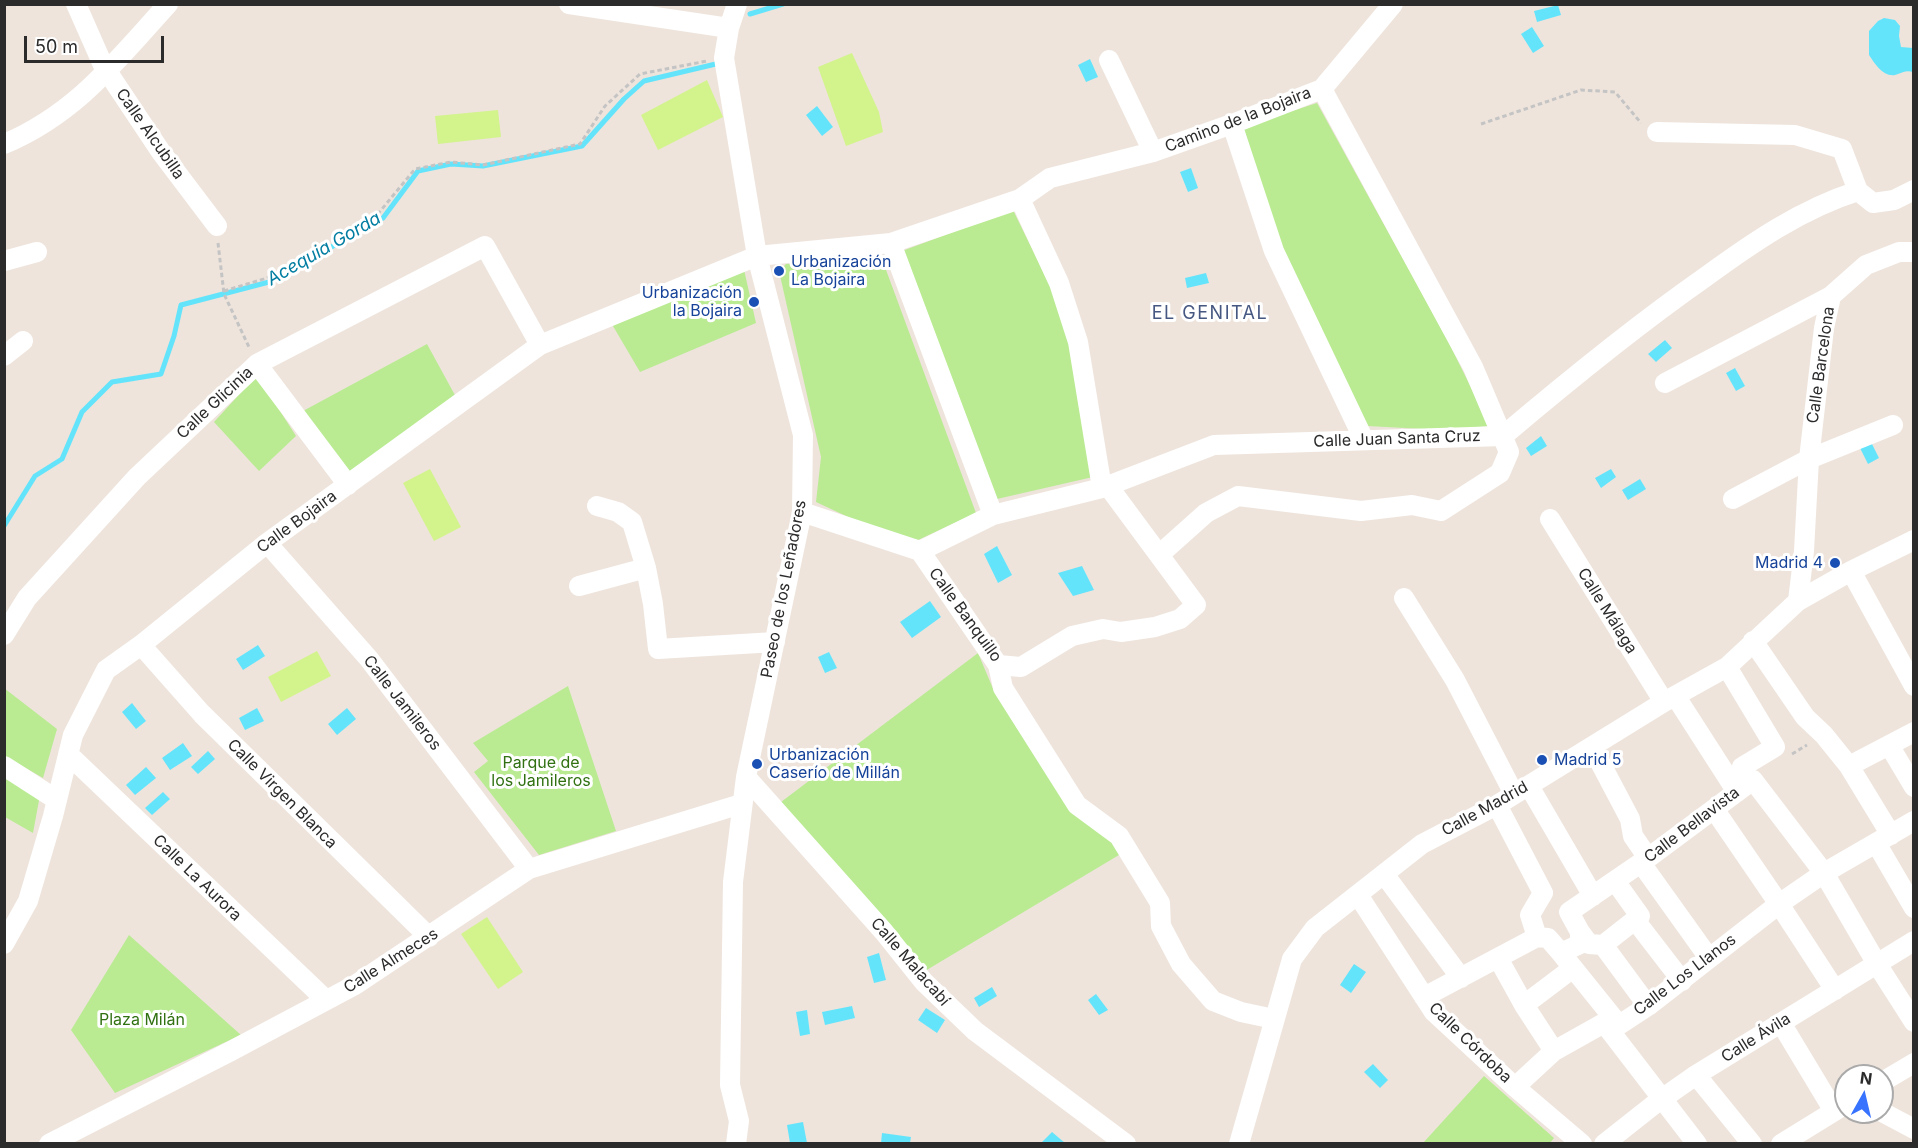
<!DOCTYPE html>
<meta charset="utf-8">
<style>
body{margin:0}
#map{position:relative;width:1918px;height:1148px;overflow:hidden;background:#eee4dc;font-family:Inter,sans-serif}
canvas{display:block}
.frame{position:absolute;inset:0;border:6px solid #2b2b2b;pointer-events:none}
.north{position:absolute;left:1834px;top:1064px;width:60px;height:60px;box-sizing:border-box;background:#fff;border:2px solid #aaa;border-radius:50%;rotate:8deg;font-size:16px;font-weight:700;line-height:24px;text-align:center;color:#2b2b2b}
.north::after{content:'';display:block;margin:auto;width:21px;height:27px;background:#3873ff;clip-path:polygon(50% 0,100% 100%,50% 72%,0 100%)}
.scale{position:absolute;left:24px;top:36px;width:140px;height:27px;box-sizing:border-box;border:3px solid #2b2b2b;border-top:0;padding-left:8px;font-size:18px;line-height:21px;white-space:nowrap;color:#2b2b2b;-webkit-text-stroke:4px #fff;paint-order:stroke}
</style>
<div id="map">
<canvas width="1918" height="1148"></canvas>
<div class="frame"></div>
<div class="north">N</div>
<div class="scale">50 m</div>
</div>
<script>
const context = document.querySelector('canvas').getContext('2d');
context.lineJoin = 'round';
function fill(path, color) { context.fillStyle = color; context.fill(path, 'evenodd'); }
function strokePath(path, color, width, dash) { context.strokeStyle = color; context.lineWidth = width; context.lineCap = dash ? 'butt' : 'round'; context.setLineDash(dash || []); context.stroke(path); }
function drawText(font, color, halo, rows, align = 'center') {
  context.font = font + ' Inter,sans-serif'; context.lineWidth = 6; context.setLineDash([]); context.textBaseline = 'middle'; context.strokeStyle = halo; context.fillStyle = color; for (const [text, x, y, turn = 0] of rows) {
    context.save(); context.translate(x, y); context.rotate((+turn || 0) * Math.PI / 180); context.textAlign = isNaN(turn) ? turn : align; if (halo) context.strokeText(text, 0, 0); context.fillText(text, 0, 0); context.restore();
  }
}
const green = new Path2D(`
 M1317 103 1447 339 1490 426 1443 430 1367 426 1279 241 1243 127Z
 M1013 210 1057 300 1074 352 1093 477 997 499 902 251Z
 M882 259 976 513 918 540 878 531 816 502 821 457 779 271 786 264Z
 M743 265 756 323 640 372 610 321Z
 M427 344 456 397 349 472 303 411Z
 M257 375 296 436 259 471 214 422Z
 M978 653 994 691 1124 852 925 971 781 802Z
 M568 686 616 831 539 855 474 772 488 761 473 743Z
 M4 688 57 729 43 778 5 756Z
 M4 777 40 795 33 833 5 817Z
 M129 935 241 1035 115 1093 71 1030Z
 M1484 1076 1554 1138 1550 1143H1423Z`);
const pitch = new Path2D(`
 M852 53 879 112 883 132 846 146 818 67Z
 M707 80 723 117 658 150 641 115Z
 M498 110 501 137 438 144 435 116Z
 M430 469 461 527 434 541 403 483Z
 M317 651 331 676 281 702 268 677Z
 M487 917 523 972 498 989 461 934Z`);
const water = new Path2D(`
 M1558 5 1561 15 1537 22 1534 11Z
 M1884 18 1895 20 1900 26 1899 36 1901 47 1913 48V72C1906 70 1902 73 1895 75 1883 77 1875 64 1869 55V31L1878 21Z
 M1532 27 1544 46 1533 53 1521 34Z
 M1090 59 1098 77 1086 82 1078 65Z
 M817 106 833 127 822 136 806 115Z
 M1191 168 1198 188 1188 192 1180 172Z
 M1206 273 1209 283 1187 288 1185 278Z
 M1665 340 1672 348 1656 362 1648 354Z
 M1735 368 1745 386 1736 391 1726 373Z
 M1541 436 1547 446 1531 456 1526 448Z
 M1871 442 1879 458 1868 464 1860 448Z
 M1611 469 1616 477 1601 488 1595 478Z
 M1640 479 1646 489 1628 500 1622 490Z
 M997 546 1012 575 998 583 984 554Z
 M1082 566 1094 590 1073 596 1058 573Z
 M930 601 941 617 912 638 900 622Z
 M258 645 265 656 243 670 236 659Z
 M829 652 837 668 825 673 818 657Z
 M132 703 146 721 136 729 122 712Z
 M257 708 264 721 245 730 239 718Z
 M347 708 356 719 337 735 328 724Z
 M183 743 192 756 170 770 162 758Z
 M208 751 215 759 198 774 191 767Z
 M146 767 156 778 135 795 126 785Z
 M163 792 170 799 152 815 145 808Z
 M879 953 886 980 874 983 867 957Z
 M1354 964 1366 972 1351 993 1340 985Z
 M992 987 997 996 979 1007 974 998Z
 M1096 994 1108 1010 1099 1015 1088 1000Z
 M852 1006 855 1018 825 1025 822 1012Z
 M926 1008 945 1020 937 1033 918 1020Z
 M807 1010 810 1034 800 1036 796 1012Z
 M1373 1064 1388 1080 1380 1088 1364 1072Z
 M803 1122 807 1143H790L787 1125Z
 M1052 1132 1065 1143H1041Z
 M882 1133 911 1137 910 1143H881Z`);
const stream = new Path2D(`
 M750 14 783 4
 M4 526 35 476 62 459 82 412 112 382 161 374 174 336 181 305 269 282 383 218 418 171 451 164 483 166 582 146 624 99 644 81 720 63`);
const path = new Path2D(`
 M1481 124 1581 90 1615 92 1641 123
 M218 243 224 294 249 347
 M224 291 267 278 377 215 415 169 451 162 483 165 580 144 605 106 640 74 707 61
 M1792 754 1807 745`);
const minor = new Path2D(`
 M76 4 103 65 161 152 217 226
 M569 4 729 28
 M1109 60 1153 152
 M1232 124 1274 251 1364 440
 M1657 132 1795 135 1842 149 1858 191 1873 203 1894 200 1914 190
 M4 144C76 114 117 60 168 4
 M1020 199 1059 283 1078 342 1102 488
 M891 243 993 515
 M4 261 37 252
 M4 356 23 341
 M257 364 348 485
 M1665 383 1831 296
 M1503 436C1568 381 1634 327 1704 278 1752 243 1801 209 1858 191
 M1733 499 1809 459 1893 425
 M597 506 618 512 632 522 646 568
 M802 512 920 551 998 665 1021 667 1072 636 1103 629 1121 632 1155 627 1180 619 1196 605 1108 486
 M1550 519 1664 702
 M267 543 369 659 529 869
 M920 551 993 515 1102 488 1214 445 1503 436
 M1159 555 1206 513 1238 496 1361 511 1412 505 1441 511 1500 473 1509 452 1473 367 1322 89
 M1851 571 1914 686
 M579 586 646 568 653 604 658 649 775 642
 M1404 598 1455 680 1514 794
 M1798 601 1804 551 1809 459 1824 328 1831 296 1866 265 1899 252H1914
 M4 635 27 598 137 477 257 364 485 246 540 345
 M1753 641 1805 717 1824 735 1849 766 1891 835
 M141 645 202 714 429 937
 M998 665 1003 688 1077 805 1119 836 1160 903 1161 926 1181 964 1213 1001 1241 1012 1274 1019
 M1727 667 1775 747 1742 767 1737 792
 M1676 697 1737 792
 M1889 745 1914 787
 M1592 747 1630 819 1633 836 1648 858
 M68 754 326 1000
 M4 766 57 800
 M1849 766 1914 732
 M746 777 884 932 924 982 975 1031 1126 1144
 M1529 786 1593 896
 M1497 805 1543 893 1530 915 1537 937
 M1714 809 1779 904 1835 990
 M1876 843 1914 908
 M1641 863 1709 958
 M1384 874 1461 978
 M1358 895 1434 1012 1515 1087 1582 1144
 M1635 920 1682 981
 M1580 932 1589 944 1603 945 1648 1006
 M4 944 28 901 53 816 73 735 106 670 141 645 267 543 540 345 757 256 891 243 1020 199 1050 178 1153 152 1232 124 1322 89 1393 4
 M1603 945 1640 916 1615 881
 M1561 953 1619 1025
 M1498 958 1524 1005 1554 1051
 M1424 997 1537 937 1548 938 1561 953 1580 944V932L1569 912 1648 858 1753 780 1824 873 1877 964 1914 1022
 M1524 1005 1573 968
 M1604 1023 1697 1144
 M1781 1023 1834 1111
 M1696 1075 1752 1144
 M1882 1082 1914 1063
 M1515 1087 1554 1051 1604 1023 1619 1025 1648 1006 1779 904 1824 873 1914 821
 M1882 1112 1914 1129
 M49 1144 231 1051 355 985 529 869 741 804
 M736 1144 739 1121 730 1085 733 882 746 777 802 512 803 435 757 256 724 58 729 28 737 4
 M1239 1144 1292 959 1315 928 1422 844 1497 805 1664 702 1727 667 1798 601 1851 571 1914 540
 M1604 1144 1656 1103 1696 1075 1914 941
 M1781 1144 1846 1104`);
const markers = [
 [779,271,6,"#1a4fb4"],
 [754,302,6,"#1a4fb4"],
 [1835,563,6,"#1a4fb4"],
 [1542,760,6,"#1a4fb4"],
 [757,764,6,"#1a4fb4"]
];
const streetNames = [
 ["Camino de la Bojaira",1238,120,-21],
 ["Calle Alcubilla",150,134,55],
 ["Calle Barcelona",1821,365,-82],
 ["Calle Glicinia",215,403,-43],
 ["Calle Juan Santa Cruz",1397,439,-2],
 ["Calle Bojaira",297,522,-36],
 ["Paseo de los Leñadores",784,589,-79],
 ["Calle Málaga",1607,611,58],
 ["Calle Banquillo",965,615,54],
 ["Calle Jamileros",402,703,52],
 ["Calle Virgen Blanca",282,794,45],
 ["Calle Madrid",1485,809,-29],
 ["Calle Bellavista",1692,825,-37],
 ["Calle La Aurora",197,878,44],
 ["Calle Almeces",391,961,-32],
 ["Calle Malacabí",910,962,49],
 ["Calle Los Llanos",1685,975,-37],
 ["Calle Ávila",1756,1038,-32],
 ["Calle Córdoba",1470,1043,44]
];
const transitNames = [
 ["Urbanización",791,262],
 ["La Bojaira",791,280],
 ["Urbanización",742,293,"right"],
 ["la Bojaira",742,311,"right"],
 ["Madrid 4",1823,563,"right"],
 ["Urbanización",769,755],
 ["Caserío de Millán",769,773],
 ["Madrid 5",1554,760]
];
const parkNames = [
 ["Parque de",541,763],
 ["los Jamileros",541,781],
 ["Plaza Milán",142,1020]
];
const waterNames = [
 ["Acequia Gorda",324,249,-30]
];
const neighbourhoodNames = [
 ["EL GENITAL",1210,314]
];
fill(green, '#baeb93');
fill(pitch, '#d3f38d');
fill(water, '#64e4fb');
strokePath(stream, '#64e4fb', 5);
strokePath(path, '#c4c4c4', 3, [4.5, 3]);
strokePath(minor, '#fff', 20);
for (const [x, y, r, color] of markers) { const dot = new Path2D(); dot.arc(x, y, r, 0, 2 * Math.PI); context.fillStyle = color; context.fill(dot); strokePath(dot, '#fff', 2); }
drawText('16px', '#2b2b2b', '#fff', streetNames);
drawText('16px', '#164399', '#fff', transitNames, 'left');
drawText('16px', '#317112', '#fff', parkNames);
drawText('italic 18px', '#017da2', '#fff', waterNames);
context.letterSpacing = '1.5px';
drawText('18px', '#465781', '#fff', neighbourhoodNames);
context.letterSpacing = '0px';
</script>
